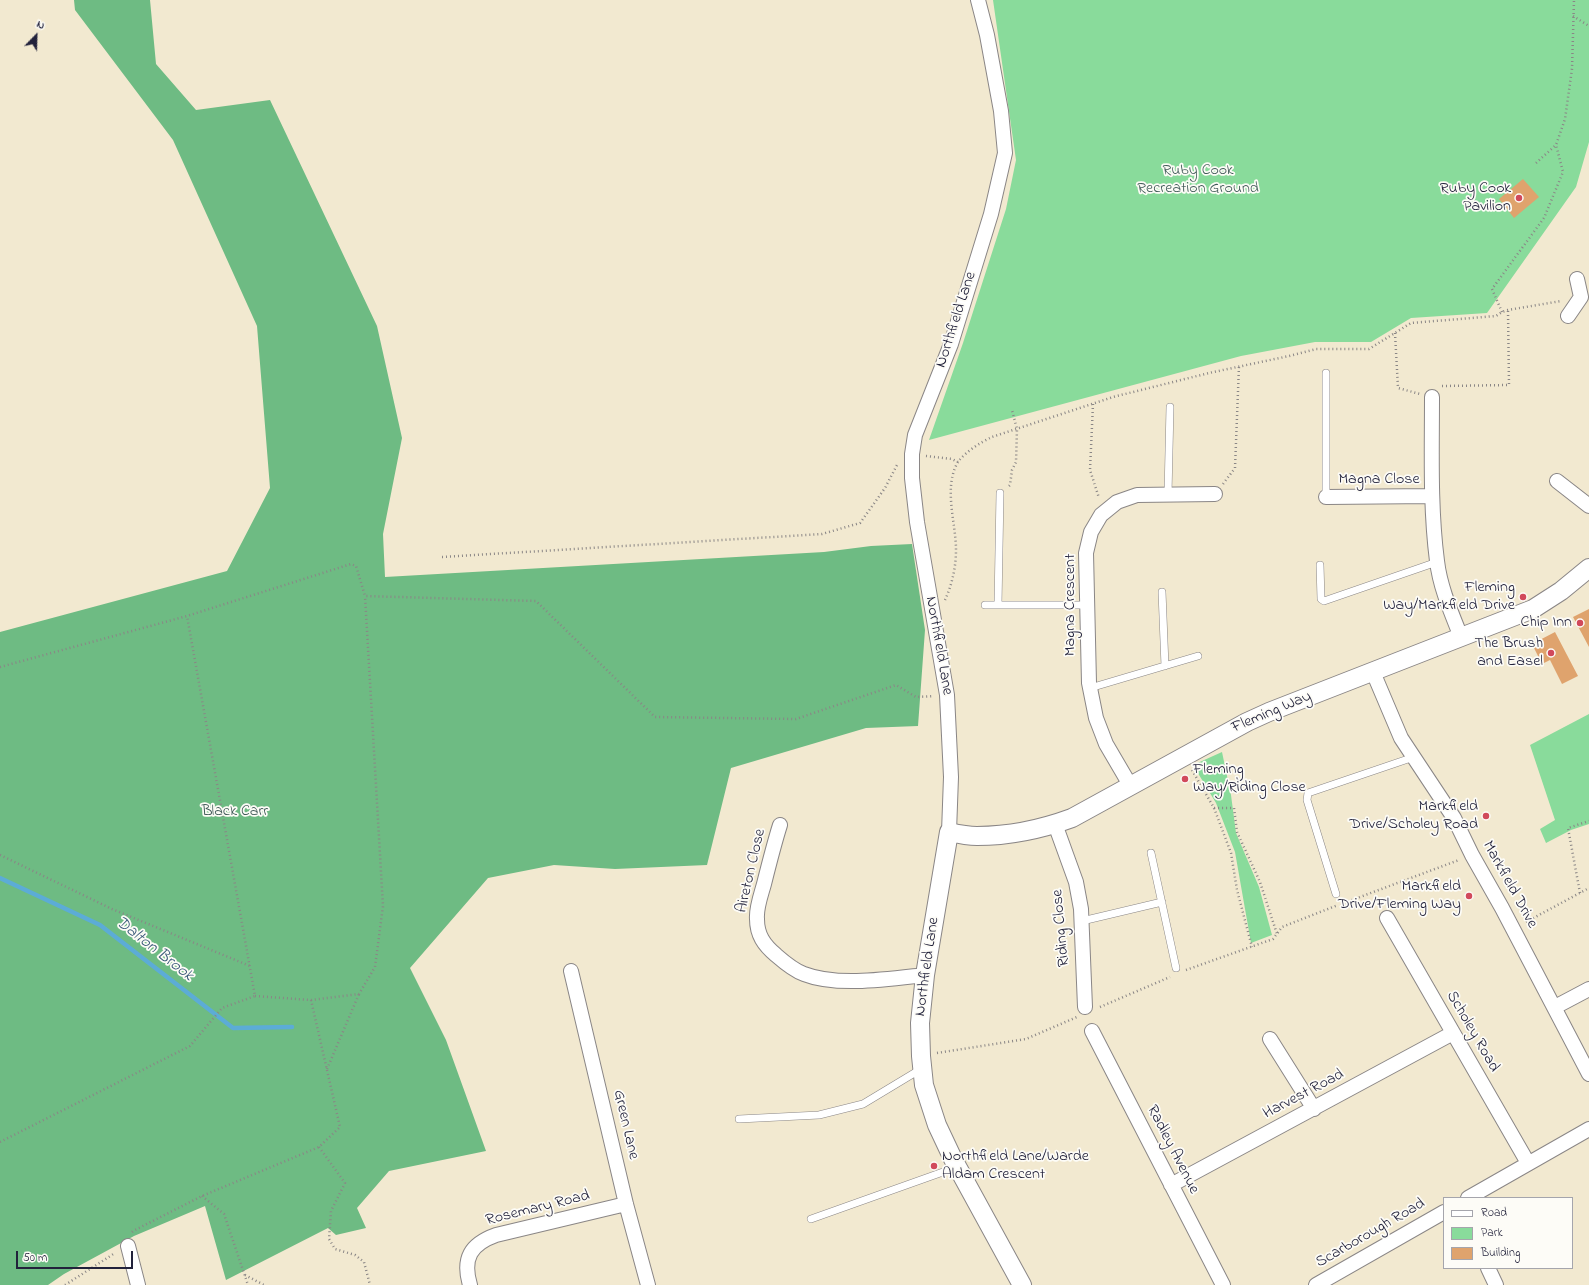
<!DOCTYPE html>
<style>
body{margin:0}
#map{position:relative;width:1589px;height:1285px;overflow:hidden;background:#f2e9d0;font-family:"Indie Flower",sans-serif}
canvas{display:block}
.legend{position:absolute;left:1443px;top:1197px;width:130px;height:72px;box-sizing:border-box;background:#fdfcf7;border:1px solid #a5a5ac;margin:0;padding:5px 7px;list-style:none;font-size:12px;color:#22223b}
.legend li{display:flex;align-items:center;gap:8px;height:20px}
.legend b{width:20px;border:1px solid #a5a5ac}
.north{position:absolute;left:16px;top:16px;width:40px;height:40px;-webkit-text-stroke:3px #fdfcf7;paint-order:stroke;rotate:23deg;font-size:11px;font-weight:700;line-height:16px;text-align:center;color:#22223b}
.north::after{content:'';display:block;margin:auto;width:14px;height:18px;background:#22223b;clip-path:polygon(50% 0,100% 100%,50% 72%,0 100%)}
.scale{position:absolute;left:16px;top:1251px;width:117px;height:18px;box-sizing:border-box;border:2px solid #22223b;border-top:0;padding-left:5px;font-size:12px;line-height:14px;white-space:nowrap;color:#22223b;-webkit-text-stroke:3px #fdfcf7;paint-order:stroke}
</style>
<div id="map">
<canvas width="1589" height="1285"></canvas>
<ul class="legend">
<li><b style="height:5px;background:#fff"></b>Road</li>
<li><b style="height:11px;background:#89db9b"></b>Park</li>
<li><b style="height:11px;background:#dfa36d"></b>Building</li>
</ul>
<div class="north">N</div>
<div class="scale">50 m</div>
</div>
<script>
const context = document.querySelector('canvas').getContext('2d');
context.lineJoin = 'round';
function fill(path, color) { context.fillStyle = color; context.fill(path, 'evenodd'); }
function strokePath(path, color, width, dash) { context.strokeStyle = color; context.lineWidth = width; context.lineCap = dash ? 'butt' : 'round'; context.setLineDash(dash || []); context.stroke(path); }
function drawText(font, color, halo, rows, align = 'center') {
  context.font = font + ' "Indie Flower",sans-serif'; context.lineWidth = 3.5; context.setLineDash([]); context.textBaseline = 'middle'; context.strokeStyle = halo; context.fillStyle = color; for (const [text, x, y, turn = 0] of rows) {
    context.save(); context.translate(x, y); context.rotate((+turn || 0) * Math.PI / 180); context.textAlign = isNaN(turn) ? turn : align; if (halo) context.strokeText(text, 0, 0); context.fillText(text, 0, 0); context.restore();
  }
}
const green = new Path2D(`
 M993 0H1589V142L1576 187 1487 313 1411 318 1371 342H1315L1241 356 929 440 963 343 1006 209 1016 160Z
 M1589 714V824L1571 830 1546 843 1540 829 1555 820 1530 745Z
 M1222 752 1231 795 1236 833 1259 887 1272 935 1251 943 1235 852 1216 803 1193 765Z`);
const forest = new Path2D(`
 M74 0H150L156 64 196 110 270 100 377 326 402 438 383 534 385 577 824 552 871 546 912 544 925 630 918 726 866 728 731 768 707 865 615 869 554 865 488 878 410 968 446 1040 486 1151 389 1171 357 1208 366 1228 336 1235 328 1228 226 1280 205 1206 134 1236 64 1274 48 1285H0V632L227 571 270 488 257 326 173 140 75 10Z`);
const stream = new Path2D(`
 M0 878 100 925 233 1028 292 1027`);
const building = new Path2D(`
 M1523 179 1539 197 1514 218 1499 199Z
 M1589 609V647L1573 617Z
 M1555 632 1578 676 1562 684 1550 660 1542 664 1532 644Z`);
const path = new Path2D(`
 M1573 16 1589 26
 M1536 163 1556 145 1565 119 1572 69 1574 0
 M1502 312 1492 289 1544 218 1563 172 1556 145
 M1395 333 1398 388 1420 394
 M1442 386 1509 385 1508 310
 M1093 404 1090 470 1099 498
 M926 456 952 459 958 462
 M1223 484 1235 468 1239 366
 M1009 486 1010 485 1012 470 1016 462 1017 429 1012 410
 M442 557 822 534 860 523 885 488 897 465
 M945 600C952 585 956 567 956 550 956 523 943 487 958 462 965 452 981 442 992 437L1113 397 1209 373 1289 356 1316 349H1369L1411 323 1496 316 1502 312 1508 310 1561 301
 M0 667 187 616 351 564 356 566 365 596 536 601 655 717 796 719 896 685 916 697 934 696
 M1192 770 1214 808H1234L1237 832 1260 882 1277 934
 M1214 808 1231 853 1237 890 1252 947
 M0 855 112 909 250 966
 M1580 893 1568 828 1589 821
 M1344 903 1459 860
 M1526 922 1589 888
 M1186 970 1273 939 1282 927 1338 905
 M255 996 311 1000 359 994 375 967 383 906 365 596
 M1100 1007 1170 977
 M937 1053 1026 1039 1077 1017
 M327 1069 359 994
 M0 1142 190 1046 222 1008 255 996 187 616
 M319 1147 345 1183 331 1211 329 1239 335 1249 355 1255 364 1262 370 1285
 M202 1196 224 1214 248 1285
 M132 1232 133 1231 202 1196 319 1147 340 1127 311 1000
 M245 1275 264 1285
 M65 1285 115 1253`);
const service = new Path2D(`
 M1168 494 1170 407
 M1326 497V373
 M1320 565 1321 599 1324 601 1437 562
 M1162 592 1165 666
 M985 605H1087
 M998 605 1000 493
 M1090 688 1198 656
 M1151 853 1176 968
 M1336 894 1307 800 1308 793 1414 757
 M1082 921 1162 902
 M739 1119 819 1115 863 1104 921 1069
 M811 1219 957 1167`);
const minor = new Path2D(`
 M1568 316 1581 297 1577 279
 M1432 397C1432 451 1430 507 1437 561 1440 587 1451 612 1461 637
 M1557 481 1589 506
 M1326 497 1432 496
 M1373 672 1401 738 1454 818 1472 855 1502 908 1589 1074
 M1130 785 1106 744 1096 718 1089 683 1086 553 1091 532 1101 515 1117 502 1137 495 1215 494
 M1055 824 1076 882 1081 909 1085 1007
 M780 825C774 844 769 864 764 884 761 895 756 908 757 919 757 935 764 945 776 955 784 962 793 970 804 974 837 987 889 979 925 975
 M949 832 951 777 947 695 917 522 912 478V454L915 435 951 344 991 214 1005 153 1001 111 987 35 978 0
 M1387 918 1528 1163
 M571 971 626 1204 648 1285
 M1555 1007 1589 989
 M1092 1031 1223 1285
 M1270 1039 1314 1109
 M1171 1185 1453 1033
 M1468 1198 1589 1129
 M128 1246 138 1285
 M1488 1268 1496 1285
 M470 1285C462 1258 471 1244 496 1235L626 1204
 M1316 1285 1444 1212`);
const tertiary = new Path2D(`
 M1022 1285 953 1159 937 1125 924 1085 921 1056 920 1023 925 975 949 832C958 834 968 836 977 836 1009 836 1042 829 1072 818L1247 722 1269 712 1533 609 1561 591 1589 568`);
const markers = [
 [1519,198,4,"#d1495b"],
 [1523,597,4,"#d1495b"],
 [1580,623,4,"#d1495b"],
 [1551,653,4,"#d1495b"],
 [1185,779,4,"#d1495b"],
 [1486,816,4,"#d1495b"],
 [1469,896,4,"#d1495b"],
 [934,1166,4,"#d1495b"]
];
const parkNames = [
 ["Ruby Cook",1198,171],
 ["Recreation Ground",1198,189],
 ["Black Carr",235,812]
];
const poiNames = [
 ["Ruby Cook",1511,189],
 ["Pavilion",1511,207],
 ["Fleming",1515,588],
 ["Way/Markfield Drive",1515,606],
 ["Chip Inn",1572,623],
 ["The Brush",1543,644],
 ["and Easel",1543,662],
 ["Fleming",1193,770,"left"],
 ["Way/Riding Close",1193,788,"left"],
 ["Markfield",1478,807],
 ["Drive/Scholey Road",1478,825],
 ["Markfield",1461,887],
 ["Drive/Fleming Way",1461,905],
 ["Northfield Lane/Warde",942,1157,"left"],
 ["Aldam Crescent",942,1175,"left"]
];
const streetNames = [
 ["Northfield Lane",957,320,-72],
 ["Magna Close",1379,480],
 ["Magna Crescent",1071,605,-90],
 ["Northfield Lane",938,646,80],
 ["Fleming Way",1272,713,-23],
 ["Aireton Close",752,871,-77],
 ["Markfield Drive",1509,885,61],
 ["Riding Close",1062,928,-95],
 ["Northfield Lane",928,967,-82],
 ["Scholey Road",1472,1032,60],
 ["Harvest Road",1304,1095,-28],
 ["Green Lane",625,1125,77],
 ["Radley Avenue",1172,1150,63],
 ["Rosemary Road",538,1209,-14],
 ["Scarborough Road",1371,1234,-30]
];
const waterNames = [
 ["Dalton Brook",154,950,38]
];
fill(green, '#89db9b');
fill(forest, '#6ebb83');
strokePath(stream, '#5cacd6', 4.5);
fill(building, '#dfa36d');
strokePath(service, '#8a8686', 8);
strokePath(minor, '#8a8686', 16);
strokePath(tertiary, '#8a8686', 20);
strokePath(path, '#8a8686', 2.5, [1, 3]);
strokePath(service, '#fff', 7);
strokePath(minor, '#fff', 14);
strokePath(tertiary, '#fff', 18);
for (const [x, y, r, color] of markers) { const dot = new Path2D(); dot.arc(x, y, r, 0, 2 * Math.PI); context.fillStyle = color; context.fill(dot); strokePath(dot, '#fdfcf7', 1.5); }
drawText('16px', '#415a58', '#fdfcf7', parkNames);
drawText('16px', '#22223b', '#fdfcf7', poiNames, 'right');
drawText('16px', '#22223b', '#fdfcf7', streetNames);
drawText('italic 17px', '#395979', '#fdfcf7', waterNames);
</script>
